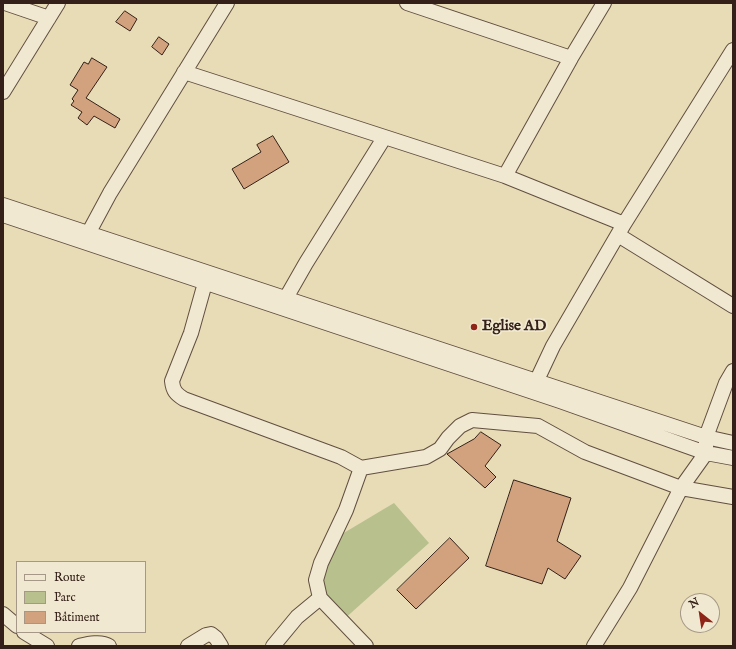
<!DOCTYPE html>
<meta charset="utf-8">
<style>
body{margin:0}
#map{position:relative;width:736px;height:649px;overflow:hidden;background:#e8dcb7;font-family:"IM FELL English",serif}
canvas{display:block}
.frame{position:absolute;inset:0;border:4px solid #342018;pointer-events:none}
.legend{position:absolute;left:16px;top:561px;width:130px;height:72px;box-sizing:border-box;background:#f0e8d0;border:1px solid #a59886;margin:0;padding:5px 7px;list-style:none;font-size:12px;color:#342018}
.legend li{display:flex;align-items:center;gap:8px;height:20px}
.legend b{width:20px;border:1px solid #a59886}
.north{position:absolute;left:680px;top:593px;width:40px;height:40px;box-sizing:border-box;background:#f0e8d0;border:1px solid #a59886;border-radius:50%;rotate:330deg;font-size:11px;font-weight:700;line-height:16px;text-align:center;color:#342018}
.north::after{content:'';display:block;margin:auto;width:14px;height:18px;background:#8f2418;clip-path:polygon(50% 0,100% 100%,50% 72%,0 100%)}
</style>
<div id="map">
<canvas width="736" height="649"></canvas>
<div class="frame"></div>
<ul class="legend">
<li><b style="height:5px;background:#f0e8d0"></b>Route</li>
<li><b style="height:11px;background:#b8c08d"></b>Parc</li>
<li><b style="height:11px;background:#d2a17d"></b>Bâtiment</li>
</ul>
<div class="north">N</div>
</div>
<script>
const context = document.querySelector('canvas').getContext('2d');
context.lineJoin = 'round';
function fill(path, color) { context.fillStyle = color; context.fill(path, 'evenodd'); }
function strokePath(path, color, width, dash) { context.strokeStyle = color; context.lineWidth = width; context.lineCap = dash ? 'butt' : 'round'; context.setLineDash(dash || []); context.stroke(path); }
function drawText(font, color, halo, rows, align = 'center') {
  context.font = font + ' "IM FELL English",serif'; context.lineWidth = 3.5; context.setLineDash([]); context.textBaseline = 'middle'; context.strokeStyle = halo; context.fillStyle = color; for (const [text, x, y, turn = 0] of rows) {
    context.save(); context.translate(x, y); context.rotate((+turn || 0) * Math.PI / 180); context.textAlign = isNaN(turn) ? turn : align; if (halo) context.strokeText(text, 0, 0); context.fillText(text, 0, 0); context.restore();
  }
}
const green = new Path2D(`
 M394 503 429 543 342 621 320 598 321 563 332 540Z`);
const building = new Path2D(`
 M125 11 137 19 130 31 116 22Z
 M159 37 169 44 162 55 152 47Z
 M92 58 107 67 86 98 120 119 115 128 94 116 87 125 78 118 82 112 71 105 74 101 72 99 78 90 70 85 84 62 88 64Z
 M273 136 289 162 244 189 232 169 261 152 257 145Z
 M481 432 501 445 485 466 496 477 485 488 447 454 474 439Z
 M514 480 571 498 557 541 581 556 565 579 548 568 542 584 486 566Z
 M450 538 469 558 416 609 397 590Z`);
const minor = new Path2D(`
 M5 3 49 18
 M407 3 571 58
 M184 72 505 176 624 224
 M3 92 58 3
 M505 176 571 58 604 3
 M3 205 706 437 733 443
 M3 215 560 401 706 453 733 458
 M89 232 110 193 227 3
 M618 235 733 306
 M205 283 191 333 172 381C173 391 176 394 184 399L341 457 361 468
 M286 298 306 263 384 138
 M537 380 553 346 624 224 733 50
 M3 614 17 626
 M24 632 47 646
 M79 646C88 644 101 641 109 646
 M188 646 206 635 211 634 216 638 221 646
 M273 646 297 617 320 598
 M366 646 320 598 316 580 321 563 346 510 361 468 426 457 440 449 448 438 460 426 472 420 538 426 585 452 681 488 733 497
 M594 646 630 588 681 488 706 453V437L726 383 733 371`);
const markers = [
 [474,327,4,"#8f2418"]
];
const poiNames = [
 ["Eglise AD",482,327]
];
fill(green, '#b8c08d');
fill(building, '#d2a17d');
strokePath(building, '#342018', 1);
strokePath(minor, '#614f40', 16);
strokePath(minor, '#f0e8d0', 14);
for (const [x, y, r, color] of markers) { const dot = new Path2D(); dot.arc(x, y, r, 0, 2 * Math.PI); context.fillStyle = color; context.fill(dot); strokePath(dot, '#f0e8d0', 1.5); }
drawText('bold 15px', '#342018', '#f0e8d0', poiNames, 'left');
</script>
